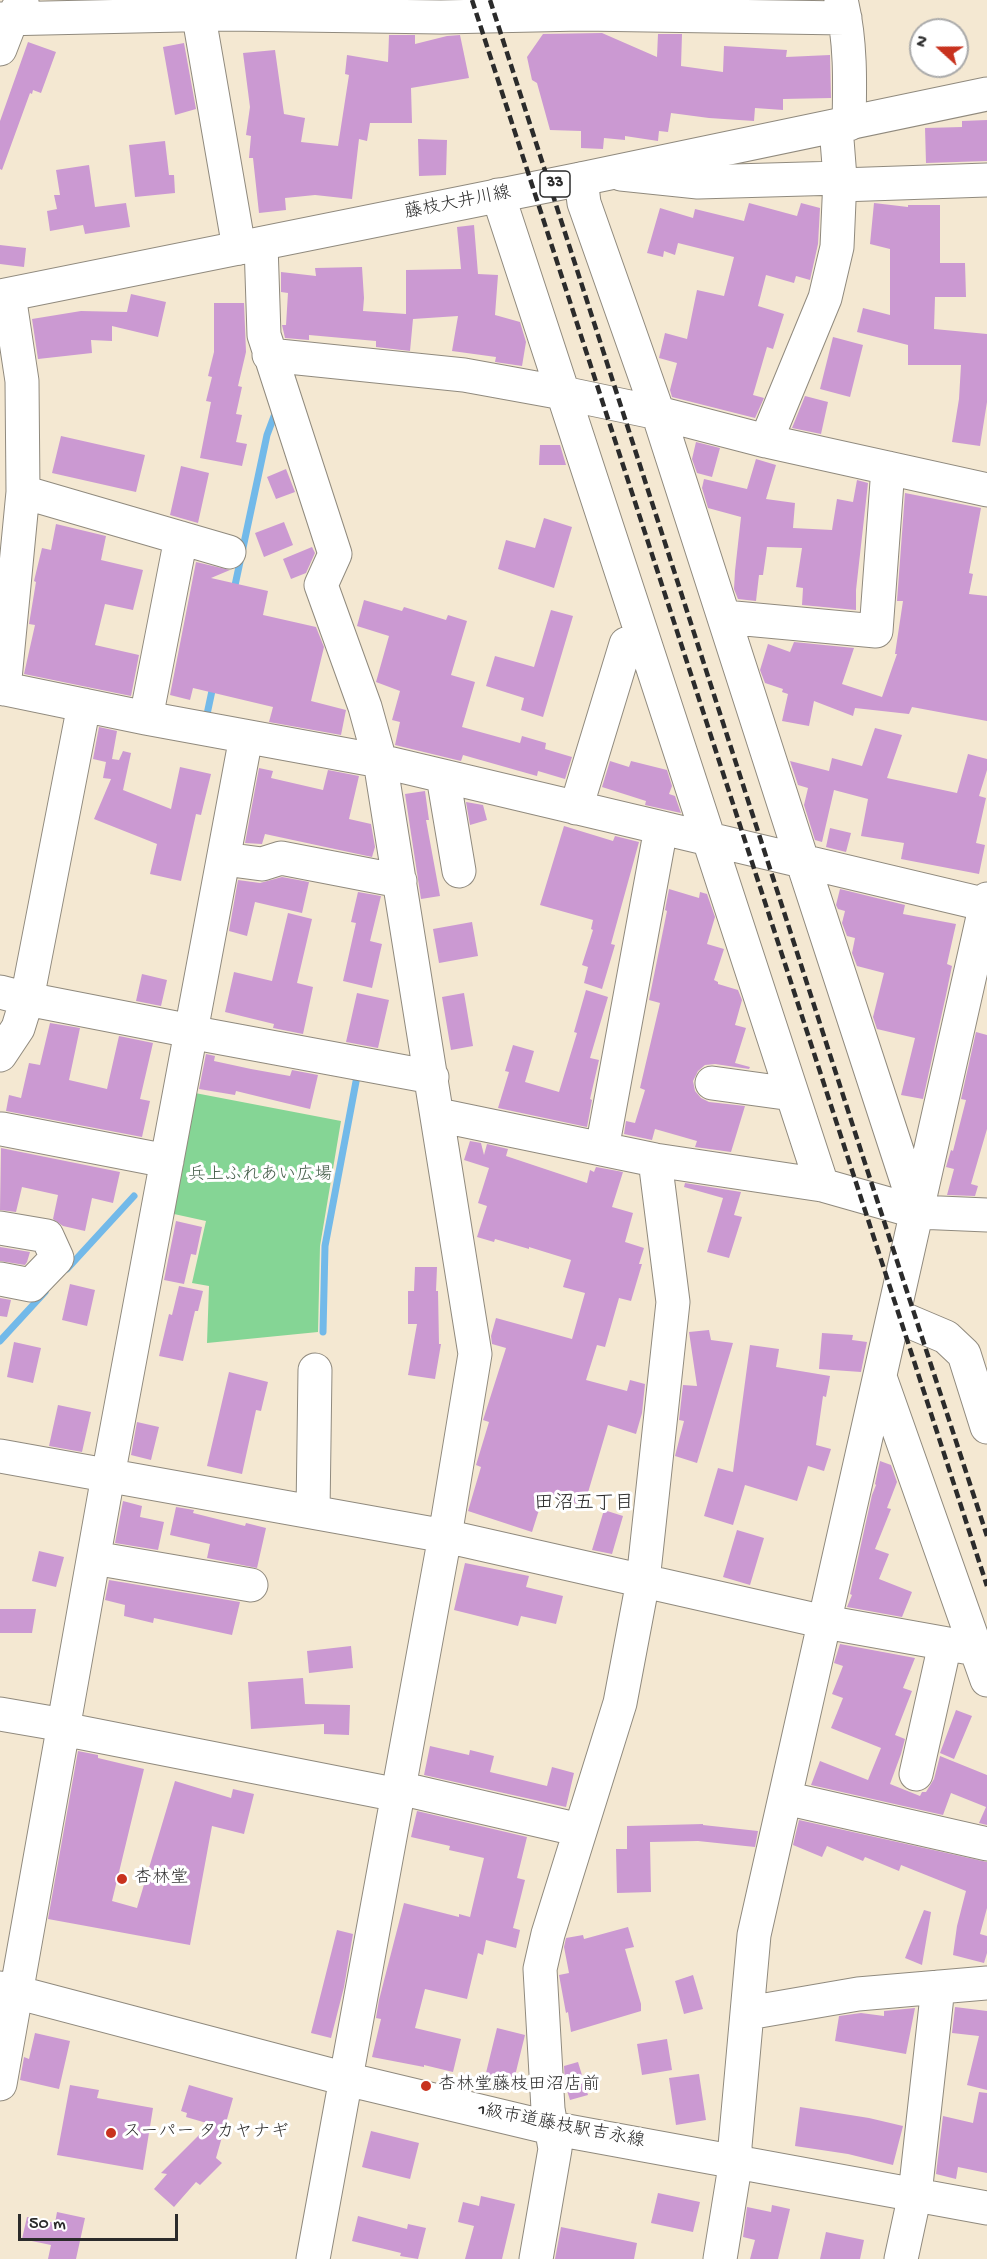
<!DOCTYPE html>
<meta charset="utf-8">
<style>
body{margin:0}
#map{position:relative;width:987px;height:2259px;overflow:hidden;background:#f4e8d2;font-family:"Gochi Hand",sans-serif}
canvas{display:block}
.north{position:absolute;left:909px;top:18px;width:60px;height:60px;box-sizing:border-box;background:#fff;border:2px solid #aaa;border-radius:50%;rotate:291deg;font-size:16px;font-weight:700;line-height:24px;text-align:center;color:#2b2b2b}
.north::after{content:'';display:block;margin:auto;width:21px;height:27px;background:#c8321e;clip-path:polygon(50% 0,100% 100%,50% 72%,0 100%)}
.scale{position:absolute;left:18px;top:2214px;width:160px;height:27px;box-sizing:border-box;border:3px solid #2b2b2b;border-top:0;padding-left:8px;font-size:18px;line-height:21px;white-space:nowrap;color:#2b2b2b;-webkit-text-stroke:4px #fff;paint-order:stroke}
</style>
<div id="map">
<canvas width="987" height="2259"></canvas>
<div class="north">N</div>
<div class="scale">50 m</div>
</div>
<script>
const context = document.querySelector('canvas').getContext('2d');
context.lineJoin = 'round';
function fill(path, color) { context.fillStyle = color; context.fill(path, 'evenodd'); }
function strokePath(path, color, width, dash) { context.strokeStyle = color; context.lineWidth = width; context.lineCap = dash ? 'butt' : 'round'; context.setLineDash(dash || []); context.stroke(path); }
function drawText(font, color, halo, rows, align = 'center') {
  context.font = font + ' "Gochi Hand","Klee One",sans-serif'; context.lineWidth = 6; context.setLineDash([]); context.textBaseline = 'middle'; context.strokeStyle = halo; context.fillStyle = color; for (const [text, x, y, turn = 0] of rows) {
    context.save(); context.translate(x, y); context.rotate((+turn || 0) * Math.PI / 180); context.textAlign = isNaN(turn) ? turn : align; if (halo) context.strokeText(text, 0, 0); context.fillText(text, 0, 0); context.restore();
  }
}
const green = new Path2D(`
 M195 1093 341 1121 320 1246 318 1332 207 1343 209 1286 192 1283 206 1221 174 1214Z`);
const stream = new Path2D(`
 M234 590 267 435 276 411
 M206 719 213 686
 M67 1269 134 1196
 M323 1332 325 1246 358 1071
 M0 1341 45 1292`);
const building = new Path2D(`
 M602 33 657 57 658 34H682L681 66 723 72 724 46 787 50 786 57 830 55 831 98 783 99V110L755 108 754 121 709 118 671 113 668 132 659 131 658 141 625 136V140L604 138 603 149 581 148V131L550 130 537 83 532 80 527 57 543 34Z
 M389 35H415V44L447 36 460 35 469 78 411 88 412 123H370L367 141 359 139 352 199 315 195 285 198 286 210 259 213 253 158H249L251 136 246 135 250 107 243 53 275 50 284 114 305 118 301 142 338 146 349 75 345 74 347 55 388 62Z
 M28 42 56 52 41 93 33 90 32 94 30 93 2 170 0 169V121Z
 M184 43 196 109 175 115 163 47Z
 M987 120V161L926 163 925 128 962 127V121Z
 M418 139 447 140 446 175 419 176Z
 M165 141 169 175H174L175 193 135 197 129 145Z
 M89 165 95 207 126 203 130 227 85 234 83 225 50 231 47 211 57 209 54 195H60L56 170Z
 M749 203 797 216 801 203 820 208 818 244 810 280 796 276 794 283 766 275 758 306 784 314 773 349 767 347 753 395 764 398 755 418 672 397 670 390 677 363 659 358 665 333 687 339 697 290 724 296 734 257 678 243 675 255 664 251 663 257 647 253 660 208 693 218 695 209 744 221Z
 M874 203 908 207V205H940V263H965L966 297H935L934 329 987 334V402L980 446 952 442 959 399 961 365H908V345L857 332 863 308 890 315V249L870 244Z
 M474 225 478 274 498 275 495 315 520 322 526 342 522 366 495 362 496 357 452 351 458 316 413 319 410 351 376 347V341L309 335V340L285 338 282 325H286L288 293 281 292V272L316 276 315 268 362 267 364 298 363 311 406 314V270L461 269 457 227Z
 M0 245 26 248 24 267 0 264Z
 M131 294 166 302 158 337 112 326V341L91 340 92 353 38 359 32 319 81 311 127 312Z
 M214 303H244L246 352 238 386 242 387 236 414 242 415 236 442 247 444 242 466 200 458 211 402 206 401 212 377 208 376 214 352Z
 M833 337 863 345 850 397 820 389Z
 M805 396 828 402 821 434 792 428Z
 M61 436 145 455 136 492 52 473Z
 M696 442 720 448 712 477 697 473 692 459Z
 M540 445H560L566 465H539Z
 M756 459 776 465 766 499 795 503 793 528 832 530 837 499 853 502 857 480 868 483 856 590V610L802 605 803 588 796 587 802 548 767 547 763 575H759L756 601 738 599 734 589 735 571 741 517 708 508 702 488 704 479 747 489Z
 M181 466 209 473 198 523 170 515Z
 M286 469 295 492 276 499 267 477Z
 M905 493 981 508 969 573 973 574 969 594 987 596V721L912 707 909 714 855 708 853 716 814 701 809 726 782 721 788 694 782 692 783 689 765 683 760 670 768 644 790 652 794 642 854 648 842 684 882 697 897 654H895L903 601H897Z
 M544 518 572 527 554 588 498 569 506 540 535 548Z
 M284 522 293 545 264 557 255 533Z
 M56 524 106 536 101 560 143 570 133 610 105 604 95 645 139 655 131 696 24 674 35 625 29 624 36 582 34 581 42 548 51 550Z
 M312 547 315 553 306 573 291 579 283 559Z
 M196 562 230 570 211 578 268 591 263 615 316 627 324 647 311 701 346 710 341 735 269 722 273 707 193 688 190 700 170 695Z
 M364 600 402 611 404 607 446 620 448 615 467 621 451 675 475 682 462 727 520 743 522 736 546 743 545 749 572 757 565 779 538 771 537 776 463 755 461 761 395 745 400 722 392 720 400 691 376 682 389 636 357 626Z
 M551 610 573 616 543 717 521 710 524 698 486 686 495 656 534 667Z
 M99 727 117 731 112 759 119 760 123 751 131 753 123 790 171 809 180 767 211 774 201 815 196 814 181 881 150 874 157 844 94 819 111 779 103 778 106 762 93 759Z
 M875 728 902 735 887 778 957 793 968 754 987 759V770L979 796 986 798 976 843 985 845 979 874 901 859 904 843 861 836 868 799 834 790 822 842 815 840 804 805 808 788 798 785 790 761 829 771 832 758 862 766Z
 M610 761 629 767 631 761 667 770 672 786 669 794 675 796 681 813 645 805 646 801 602 787Z
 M259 768 273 771 271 778 323 790 328 770 359 776 349 819 371 824 375 847 372 857 265 834 262 844 245 843Z
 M425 791 429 820H426L440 896 421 899 405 794Z
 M466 802 483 805 487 820 470 825Z
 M564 826 613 841 615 836 639 842 611 944 615 945 602 989 584 983 588 967 582 965 593 930 591 929 593 920 540 905Z
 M830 828 851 833 846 852 826 847Z
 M282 877 309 882 302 913 255 902 247 936 229 931 238 880 260 883Z
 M669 889 699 898 700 892 707 894 715 917 707 944 724 949 714 980 718 982V984L738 990 742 1000 735 1025 746 1028 735 1063 750 1067 749 1069 715 1064 705 1065 698 1071 693 1081 695 1091 701 1098 709 1102 745 1106 731 1152 695 1147 697 1141 655 1129 652 1140 624 1134 626 1121 635 1123 645 1090 640 1088 660 1003 649 1000 667 911 665 910Z
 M840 889 905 905 903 914 956 924 947 964 952 966 946 995 923 1099 901 1095 915 1038 877 1029 873 1017 884 973 857 966 852 953 855 938 847 936 842 923 845 911 838 909 836 905Z
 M358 892 381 896 370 941 382 944 372 988 343 981 356 923 351 922Z
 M288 913 312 919 297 983 313 987 303 1034 273 1028 274 1024 225 1012 234 972 272 981Z
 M472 922 478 956 439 963 433 929Z
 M142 974 167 980 161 1006 136 1001Z
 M586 990 608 997 590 1058 599 1060 590 1099 592 1100 587 1127 498 1108 509 1072 505 1071 513 1045 534 1051 525 1082 559 1092 577 1033 574 1032Z
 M357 993 389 1000 378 1048 346 1042Z
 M464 993 473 1046 451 1050 442 997Z
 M50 1023 80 1028 69 1080 107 1089 119 1036 153 1043 140 1099 150 1101 142 1137 6 1111 9 1095 21 1098 29 1063 40 1065Z
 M976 1032 987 1035V1129L971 1184 978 1186 975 1196 947 1195 954 1169 946 1167 951 1150 953 1151 966 1100 961 1099Z
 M206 1054 215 1056 214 1061 251 1069 290 1076 292 1070 318 1075 310 1109 236 1091 235 1095 199 1089Z
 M470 1141 481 1143 484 1155 487 1144 508 1149 506 1156 587 1183 590 1170 594 1172 596 1167 623 1172 612 1207 633 1213 625 1242 644 1248 639 1264H642L631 1301 619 1298 605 1347 597 1345 586 1380 627 1391 630 1380 645 1384 642 1413 636 1434 608 1425 584 1506 544 1494 532 1532 468 1511 481 1467 476 1465 489 1422 483 1420 484 1417 506 1348 492 1344 491 1336 496 1318 572 1339 585 1293 563 1287 571 1260 529 1247V1249L495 1239 494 1242 477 1237 487 1206 478 1203 489 1168 464 1160Z
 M1 1148 120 1172 113 1203 92 1198 85 1231 63 1226 53 1219 58 1195 22 1187 16 1212 0 1210Z
 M685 1183 741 1192 734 1215 742 1217 729 1258 707 1252 723 1198 684 1187Z
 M176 1221 202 1227 196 1255 191 1254 184 1284 164 1280Z
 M0 1247 30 1252 27 1262 25 1265 0 1261Z
 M415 1267H437L436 1291H438L439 1344H441L435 1379 408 1375 417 1324H408V1291H414Z
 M70 1284 95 1290 87 1326 62 1320Z
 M179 1286 203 1291 198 1311H195L183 1361 159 1356 169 1314 172 1315Z
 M0 1298 11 1300 7 1317 0 1316Z
 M709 1330 711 1340 733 1343 697 1463 675 1456 684 1421 679 1420 683 1385 697 1386 689 1332Z
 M822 1333 853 1335 852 1340 867 1342 861 1372 819 1369Z
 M14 1342 41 1348 33 1383 7 1377Z
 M750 1345 779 1349 776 1367 830 1376 826 1397 823 1396 816 1445 831 1449 824 1471 808 1466 797 1501 745 1485 733 1525 704 1516 718 1468 733 1472Z
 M229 1372 268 1382 261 1411 256 1410 242 1474 207 1466Z
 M58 1405 91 1412 82 1452 49 1446Z
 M137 1422 159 1427 151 1460 131 1455Z
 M880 1461 891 1465 897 1482 887 1508 891 1509 875 1549 889 1554 879 1579 912 1592 902 1617 847 1607 852 1595 850 1594 872 1495 876 1485 875 1484Z
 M123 1501 142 1506 140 1517 164 1522 158 1550 115 1543Z
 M176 1507 194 1510 193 1513 245 1526 246 1523 266 1528 257 1568 207 1558 210 1544 170 1535Z
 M604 1510 623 1516 612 1554 592 1550Z
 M737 1530 764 1538 750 1585 723 1577Z
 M39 1551 64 1557 56 1587 32 1581Z
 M465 1563 529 1576 526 1587 563 1596 556 1624 521 1616 518 1626 454 1610Z
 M109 1580 240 1602 232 1635 154 1618 153 1623 124 1616 125 1605 105 1600Z
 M0 1609H36L32 1633H0Z
 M840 1644 915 1658 903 1688 912 1691 895 1735 905 1739 901 1754 890 1784 920 1796 922 1792H926L934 1779 940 1756 987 1775V1825L979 1823 986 1807 951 1793 943 1815 811 1785 820 1761 868 1780 881 1748 831 1728 843 1698 832 1694 843 1666 834 1663Z
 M351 1646 353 1668 309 1673 307 1651Z
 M303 1678 305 1704 350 1705 349 1735 324 1734V1724L251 1729 248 1682Z
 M956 1710 972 1716 954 1759 940 1753Z
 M430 1746 469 1755 470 1750 494 1756 490 1772 547 1786 552 1767 574 1773 566 1807 424 1775Z
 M78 1751 98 1755V1758L144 1769 112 1901 137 1908 175 1781 231 1798 233 1789 254 1794 244 1834 212 1826 190 1945 48 1919Z
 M417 1811 527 1837 517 1878 525 1880 513 1928 520 1930 516 1948 486 1940 483 1955 478 1953 467 1999 425 1989 415 2028 461 2039 453 2072 424 2065V2067L372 2057 381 2019 376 2018 379 2000 404 1903 459 1917V1914L470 1917 484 1858 449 1850 450 1846 411 1837Z
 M799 1820 987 1862V1908L980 1934 987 1936V1953L984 1963 953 1955 957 1926 966 1891 901 1865 899 1871 865 1857 863 1861 827 1846 822 1857 793 1845Z
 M703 1824V1825L758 1831 755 1847 698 1841 650 1842 651 1892 617 1893 616 1849H627V1826Z
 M924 1910 931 1912 922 1965 905 1958Z
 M628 1927 634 1947 625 1949 641 2004V2011L571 2032 568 2012 566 2013 559 1975 569 1973 564 1947 566 1938 583 1935 584 1939Z
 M337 1930 353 1934 344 1987 331 2038 311 2033Z
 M693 1975 703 2009 684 2014 675 1981Z
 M955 2007 987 2011V2090L967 2085 979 2036 952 2033Z
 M915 2008 906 2054 835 2041 839 2016 861 2013 884 2016V2011Z
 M497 2028 525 2035 512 2088 484 2081Z
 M35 2033 70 2041 59 2089 20 2080 24 2057 29 2059Z
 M667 2039 672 2070 642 2075 637 2044Z
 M578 2062 588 2095 570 2100 565 2084 564 2066Z
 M699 2074 706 2120 676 2125 669 2078Z
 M70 2085 99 2090 97 2098 153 2108 143 2170 57 2155Z
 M189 2085 233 2098 216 2158 222 2163 200 2185 196 2182 174 2207 154 2189 167 2174 161 2173 210 2124 186 2117 187 2113 181 2111Z
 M979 2092 987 2093V2173L958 2167 956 2179 936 2174 943 2116 973 2123Z
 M800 2107 869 2118 903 2126 893 2165 848 2154 795 2146Z
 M371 2131 419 2143 410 2179 362 2167Z
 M658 2193 700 2202 693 2232 651 2223Z
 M481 2196 515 2204 502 2259H465L474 2226 458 2222 463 2202 479 2206Z
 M772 2205 790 2209 778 2259H750L755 2240 743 2237 747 2207 771 2212Z
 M57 2212 85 2218 76 2259H48L51 2245 22 2239 27 2217 55 2223Z
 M358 2216 407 2229 408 2224 426 2228 418 2259 400 2256 401 2253 352 2241Z
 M561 2227 637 2243 634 2259H555Z
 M826 2232 864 2240 860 2259H820Z`);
const minor = new Path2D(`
 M196 0 239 248
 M841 0C851 40 850 83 849 124
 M0 19 227 14 441 17 582 14 845 18
 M0 49 12 18 22 2
 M621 174 698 182 840 178
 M581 179 584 203 658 413 802 860 917 1212
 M840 185 987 180
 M498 195 563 393 658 413 766 441 987 490
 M261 244 264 335 335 554 321 585 365 707 380 761 475 1354 445 1536 313 2259
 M269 355 464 375 563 393 822 1185
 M766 441 825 298 837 247 840 178 836 127
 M23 492 229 552
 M724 617 876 631 888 468
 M0 688 146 718 380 761 987 905
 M4 689 23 492 22 381 9 295
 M146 718 181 538
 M443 776 459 871
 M576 808 626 644
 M224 859 262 864 281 858 400 881
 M0 992 27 999 191 1031 195 1033 432 1077
 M0 1055 18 1028 27 999 84 705
 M712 1083 792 1094
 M438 1115 655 1160 822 1185 917 1212 987 1215
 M2 1129 167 1161
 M602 1149 661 828
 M0 1228 47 1236 57 1258 31 1285 0 1279
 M894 1315 946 1337 964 1354 987 1427
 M880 1377 987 1680
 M0 1456 445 1536 825 1622 987 1651
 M313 1512 315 1370
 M94 1558 251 1585
 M0 1714 64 1725
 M63 1729 398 1795
 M916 1774 945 1644
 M399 1788 580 1830
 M785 1798 987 1844
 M0 1988 346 2079 551 2128 987 2208
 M748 2013 858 1994 987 1983
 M0 2084 108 1476 246 737
 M536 2259 555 2149 548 2109 540 1969 548 1934 620 1703 643 1581 673 1302 655 1160
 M720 2259 736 2160 735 2146 754 1935 987 899
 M901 2259 915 2194 938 1987`);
const major = new Path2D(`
 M0 296 581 179 987 94`);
const rail = new Path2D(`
 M472 0 987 1586
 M490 0 862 1154 987 1536`);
const markers = [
 [122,1879,6,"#c8321e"],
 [426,2086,6,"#c8321e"],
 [111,2133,6,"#c8321e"]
];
const shields = [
 [555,184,30]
];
const shieldNames = [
 ["33",555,184]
];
const streetNames = [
 ["藤枝大井川線",458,204,-11],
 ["1級市道藤枝駅吉永線",561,2127,11]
];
const parkNames = [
 ["兵上ふれあい広場",260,1176]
];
const poiNames = [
 ["杏林堂",134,1879],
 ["杏林堂藤枝田沼店前",438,2086],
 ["スーパー タカヤナギ",123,2133]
];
const neighbourhoodNames = [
 ["田沼五丁目",584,1505]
];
fill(green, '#85d595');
strokePath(stream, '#72b9e9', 7);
fill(building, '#cb99d2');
strokePath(minor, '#908a7e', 35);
strokePath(major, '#908a7e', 35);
strokePath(minor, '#fff', 33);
strokePath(major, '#fff', 33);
strokePath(rail, '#2b2b2b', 4.5, [9, 4.5]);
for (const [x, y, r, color] of markers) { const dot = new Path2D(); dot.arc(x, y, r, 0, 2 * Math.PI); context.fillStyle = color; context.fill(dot); strokePath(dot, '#fff', 2); }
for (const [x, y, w] of shields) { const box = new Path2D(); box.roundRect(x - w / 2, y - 13, w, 26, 4.5); context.fillStyle = '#fff'; context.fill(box); strokePath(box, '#2b2b2b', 1.5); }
drawText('bold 16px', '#2b2b2b', null, shieldNames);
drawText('18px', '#2b2b2b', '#fff', streetNames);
drawText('18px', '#465e4b', '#fff', parkNames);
drawText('18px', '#2b2b2b', '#fff', poiNames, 'left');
drawText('20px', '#2b2b2b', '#fff', neighbourhoodNames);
</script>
